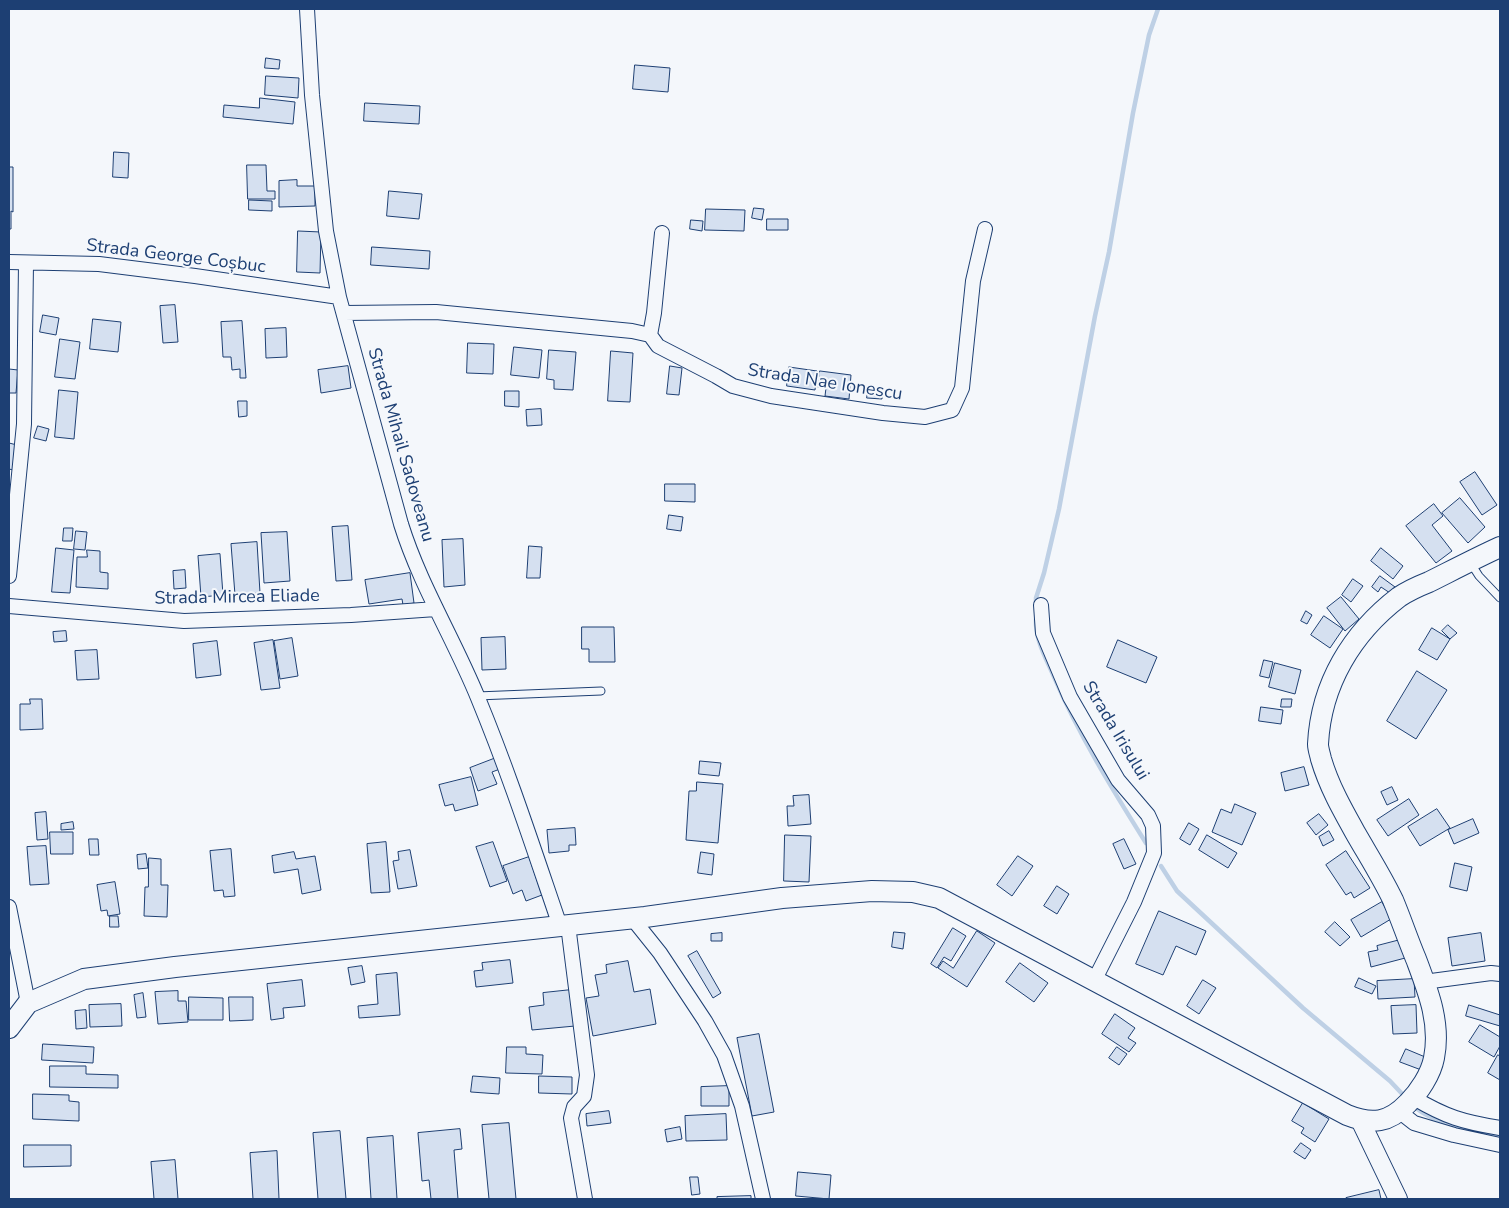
<!DOCTYPE html>
<meta charset="utf-8">
<style>
body{margin:0}
#map{position:relative;width:1509px;height:1208px;overflow:hidden;background:#f4f7fb;font-family:"Nunito Sans",sans-serif}
canvas{display:block}
.frame{position:absolute;inset:0;border:10px solid #1d3f73;pointer-events:none}
</style>
<div id="map">
<canvas width="1509" height="1208"></canvas>
<div class="frame"></div>
</div>
<script>
const context = document.querySelector('canvas').getContext('2d');
context.lineJoin = 'round';
function strokePath(path, color, width, dash) { context.strokeStyle = color; context.lineWidth = width; context.lineCap = dash ? 'butt' : 'round'; context.setLineDash(dash || []); context.stroke(path); }
function fill(path, color) { context.fillStyle = color; context.fill(path, 'evenodd'); }
function drawText(font, color, halo, rows, align = 'center') {
  context.font = font + ' "Nunito Sans",sans-serif'; context.lineWidth = 4; context.setLineDash([]); context.textBaseline = 'middle'; context.strokeStyle = halo; context.fillStyle = color; for (const [text, x, y, turn = 0] of rows) {
    context.save(); context.translate(x, y); context.rotate((+turn || 0) * Math.PI / 180); context.textAlign = isNaN(turn) ? turn : align; if (halo) context.strokeText(text, 0, 0); context.fillText(text, 0, 0); context.restore();
  }
}
const stream = new Path2D(`
 M1036 606V598L1044 573 1059 509 1095 316 1109 252 1133 113 1149 35 1158 9
 M1036 619C1035 640 1046 658 1054 677 1079 735 1112 789 1146 843
 M1161 866 1177 891 1303 1008 1390 1081 1406 1098
 M1413 1105C1431 1124 1475 1131 1500 1135`);
const building = new Path2D(`
 M266 58 280 60 279 69 265 68Z
 M635 65 670 68 668 92 633 89Z
 M266 76 299 78 298 98 265 95Z
 M260 98 295 102 293 124 223 117 224 105 259 108Z
 M365 103 420 106 419 124 364 121Z
 M114 152 129 153 128 178 113 177Z
 M247 165H266L267 191H275V199H248Z
 M9 167H13V212L11 211V229H9Z
 M297 180V186H315V206L279 207V181Z
 M389 191 422 194 419 219 387 216Z
 M249 200 272 201V211L249 210Z
 M754 208 764 209 762 220 752 218Z
 M706 209 745 210 744 231 705 230Z
 M767 219H788V230H767Z
 M691 220 703 221 702 231 690 229Z
 M298 231 321 232 320 273 297 272Z
 M372 247 430 251 429 269 371 265Z
 M175 305 178 342 163 343 160 306Z
 M43 315 59 318 56 335 40 332Z
 M93 319 121 322 118 352 90 349Z
 M242 321 246 378H240V369L232 370 231 357H223L221 322Z
 M286 328 287 357 266 358 265 329Z
 M60 339 80 342 75 379 55 377Z
 M468 343 494 344 493 374 467 373Z
 M514 347 542 350 539 378 511 375Z
 M549 350 576 352 573 390 554 389V380L547 379Z
 M611 351 633 353 630 402 608 401Z
 M348 366 351 388 321 393 318 370Z
 M670 366 682 368 679 395 667 394Z
 M789 367 817 371 815 390 787 386Z
 M9 369 18 370 16 393H9Z
 M820 371 851 375 849 399 825 396 826 388 818 387Z
 M59 390 78 392 74 439 55 437Z
 M505 391H519V407L505 406Z
 M868 391 882 393V399L867 398Z
 M238 401H247V416L239 417Z
 M541 409 542 425 527 426 526 410Z
 M38 426 49 429 46 441 34 438Z
 M9 443 17 445 13 470 9 469Z
 M1475 472 1497 505 1482 515 1460 482Z
 M665 484H695V502L665 501Z
 M1460 498 1485 527 1468 543 1442 513Z
 M1434 504 1443 516 1432 525 1452 551 1436 563 1406 526Z
 M669 515 683 517 681 531 667 529Z
 M348 526 352 580 336 581 332 527Z
 M64 528H73L72 541H63Z
 M76 531 87 532 85 550 74 549Z
 M287 532 290 581 264 583 261 533Z
 M463 539 465 585 444 587 442 540Z
 M257 542 260 593 235 595 231 544Z
 M529 546 542 547 540 578H527Z
 M56 548 74 550 70 593 52 592Z
 M1381 548 1403 566 1393 579 1371 561Z
 M87 550 100 551V572L108 573V589L76 587 77 557H87Z
 M220 554 223 595 201 597 198 556Z
 M185 570 186 588 174 589 173 571Z
 M410 573 414 603 403 605 402 599 369 604 365 580Z
 M1380 576 1395 587 1390 593 1381 587 1378 592 1372 587Z
 M1353 579 1363 586 1351 602 1342 595Z
 M1341 597 1359 619 1345 631 1327 608Z
 M1306 611 1312 615 1307 624 1301 621Z
 M1324 616 1343 629 1330 648 1311 635Z
 M1448 625 1457 633 1450 639 1442 631Z
 M582 627H614L615 662H589V649H582Z
 M1432 628 1450 639 1437 660 1419 650Z
 M66 631 67 641 54 642 53 632Z
 M505 637 506 669 482 670 481 638Z
 M292 638 298 676 280 679 274 641Z
 M273 640 280 688 261 690 254 643Z
 M1118 640 1157 657 1146 683 1107 667Z
 M217 641 221 675 196 678 193 644Z
 M97 650 99 679 77 680 75 651Z
 M1264 660 1273 662 1269 678 1260 676Z
 M1275 663 1301 670 1295 694 1269 687Z
 M1417 671 1447 690 1416 739 1387 721Z
 M30 699H42L43 729 20 730V704H30Z
 M1282 699H1292L1291 707H1281Z
 M1261 707 1283 710 1281 724 1259 721Z
 M496 758 500 769 492 772 497 784 478 791 470 768Z
 M700 761 721 763 719 776 699 774Z
 M1304 767 1309 785 1285 791 1281 773Z
 M471 777 478 805 455 811 453 804 445 806 439 785Z
 M697 782 723 784 718 843 686 840 689 791H696Z
 M1392 787 1398 800 1387 805 1381 792Z
 M809 795 811 824 788 826 787 806H794L793 796Z
 M1409 799 1419 815 1388 836 1377 820Z
 M1235 804 1256 813 1242 845 1212 832 1221 809 1231 813Z
 M1437 809 1450 828 1420 846 1408 827Z
 M46 812 48 839 37 840 35 813Z
 M1319 814 1328 825 1316 835 1307 823Z
 M1473 819 1479 833 1454 844 1448 830Z
 M73 822 74 829 61 830V824Z
 M1189 823 1199 829 1190 845 1180 839Z
 M575 828 576 845H569V851L549 853 547 830Z
 M1329 831 1334 840 1323 846 1319 837Z
 M50 832H73V854H51Z
 M785 835 811 836 809 882 784 881Z
 M1207 835 1237 853 1228 868 1199 850Z
 M89 839H98L99 855H90Z
 M1124 839 1136 864 1124 869 1113 844Z
 M386 842 390 892 371 893 367 844Z
 M493 842 507 881 490 887 476 847Z
 M46 846 49 884 30 885 27 847Z
 M231 849 235 896 224 897 223 890 214 891 210 851Z
 M410 850 417 886 398 889 393 861 399 860 398 852Z
 M1346 851 1370 888 1354 898 1351 892 1346 895 1326 865Z
 M294 852 296 859 315 856 321 890 302 894 298 869 274 873 272 856Z
 M701 852 714 854 712 875 698 873Z
 M146 854 148 868 138 869 137 855Z
 M1018 856 1033 866 1012 896 997 885Z
 M529 857 542 895 526 901 522 890 513 894 503 866Z
 M149 858 161 859V885H168L167 917 144 916 145 887H148Z
 M1455 863 1472 867 1467 891 1450 887Z
 M115 882 120 914 108 916 107 910 101 911 97 885Z
 M1057 886 1069 894 1057 914 1044 906Z
 M1382 902 1391 919 1361 937 1351 920Z
 M1159 911 1206 931 1196 955 1176 946 1163 975 1136 964Z
 M110 916H118L119 927H110Z
 M1335 922 1350 937 1340 946 1325 932Z
 M953 928 966 936 951 961 944 957 937 968 931 964Z
 M977 931 995 943 967 987 938 968 943 961 953 968Z
 M894 932 905 933 903 949 892 947Z
 M722 933V941H711V934Z
 M1481 933 1485 961 1452 966 1448 938Z
 M1404 939 1409 957 1371 967 1368 952 1378 950 1377 946Z
 M697 951 721 993 713 998 688 956Z
 M510 960 513 983 476 987 474 971 483 970 482 963Z
 M628 961 634 992 650 989 656 1024 593 1036 586 998 599 996 595 975 607 973 606 965Z
 M1020 963 1048 983 1034 1002 1006 982Z
 M362 966 365 982 351 985 348 968Z
 M397 973 400 1015 359 1018 358 1006 378 1004 376 975Z
 M1359 978 1376 986 1372 994 1355 987Z
 M1414 979 1415 997 1378 999 1377 981Z
 M302 980 305 1006 283 1008 284 1018 271 1020 267 984Z
 M1203 980 1216 988 1199 1014 1187 1006Z
 M571 990 575 1026 532 1030 529 1007 544 1005 543 993Z
 M178 991V1001H186L188 1022 158 1024 155 992Z
 M143 993 146 1017 137 1018 134 995Z
 M189 997 223 998V1020H189Z
 M229 997H253V1020L230 1021Z
 M121 1004 122 1026 90 1027 89 1005Z
 M1416 1005 1417 1033 1393 1034 1391 1006Z
 M1469 1005 1500 1015V1026L1466 1016Z
 M86 1010 87 1028 76 1029 75 1011Z
 M1115 1014 1135 1028 1128 1038 1136 1043 1129 1052 1102 1034Z
 M1480 1025 1500 1037V1046L1494 1057 1469 1042Z
 M759 1034 774 1112 752 1116 737 1038Z
 M43 1044 94 1047 93 1063 42 1060Z
 M507 1047H526V1054L543 1055 542 1074 506 1073Z
 M1117 1047 1127 1054 1119 1065 1109 1058Z
 M1406 1049 1430 1059 1424 1071 1400 1062Z
 M1498 1055 1500 1056V1080L1488 1073Z
 M50 1066H86V1074L118 1075V1088L50 1087Z
 M473 1076 500 1078 499 1094 471 1092Z
 M539 1076 572 1077V1094L539 1093Z
 M729 1086V1106H701V1087Z
 M33 1094 69 1095V1101L79 1102V1121L33 1119Z
 M1303 1103 1329 1119 1315 1142 1301 1133 1304 1128 1292 1121Z
 M609 1111 611 1123 587 1126 586 1114Z
 M726 1114 727 1140 686 1141 685 1116Z
 M509 1123 516 1199H489L482 1125Z
 M680 1127 682 1139 667 1142 665 1130Z
 M460 1129 462 1149 454 1150 458 1199H431L429 1180 422 1181 418 1133Z
 M340 1131 346 1199H318L313 1133Z
 M393 1136 397 1199H371L367 1138Z
 M1301 1143 1311 1150 1305 1159 1294 1152Z
 M24 1145H71V1166L24 1167Z
 M277 1151 279 1199H253L250 1153Z
 M175 1160 178 1199H154L151 1162Z
 M798 1172 831 1175 829 1199 796 1196Z
 M690 1177H698L700 1194 692 1195Z
 M1379 1190 1381 1199H1346V1198Z
 M751 1196V1199H717V1197Z`);
const service = new Path2D(`
 M1470 562 1479 576 1500 598
 M477 696 601 691`);
const minor = new Path2D(`
 M307 9 312 95 326 231 339 297 401 524C420 585 454 639 478 698 509 773 534 850 560 926
 M9 262 99 264 195 276 339 297
 M344 313 436 312 632 331 650 335 658 346 716 376 733 386 771 396 883 413 925 417 952 410 962 388 973 281 985 229
 M650 335 654 313 662 233
 M9 576 24 424 26 263
 M1041 605 1043 633 1070 697 1118 780 1148 815 1153 826 1154 853 1134 902 1094 981
 M9 606 184 621 351 615 436 609
 M9 907 28 1003
 M632 918 660 953 705 1021 724 1055 742 1106 763 1199
 M568 925 587 1075 584 1096 574 1107 571 1118 585 1199
 M1424 982 1491 973 1500 974
 M1414 1098C1446 1117 1463 1122 1500 1128
 M1400 1112 1414 1123 1454 1135 1500 1145`);
const tertiary = new Path2D(`
 M1360 1120 1398 1199`);
const secondary = new Path2D(`
 M9 1028 28 1003 84 979 175 967 645 917 782 898 872 891 913 892 939 898 1347 1115C1372 1125 1389 1123 1408 1103 1419 1092 1431 1074 1434 1058 1441 1023 1428 991 1416 959 1408 940 1401 919 1393 900 1382 877 1368 855 1356 834 1342 809 1329 786 1321 759 1320 754 1318 749 1318 744 1321 684 1352 633 1399 597 1408 591 1419 586 1429 582 1453 570 1476 558 1500 547`);
const streetNames = [
 ["Strada George Coșbuc",176,257,7],
 ["Strada Nae Ionescu",825,383,9],
 ["Strada Mihail Sadoveanu",400,445,74],
 ["Strada Mircea Eliade",237,598,-1],
 ["Strada Irisului",1115,731,59]
];
strokePath(stream, '#bed0e5', 4.5);
fill(building, '#d5e0f0');
strokePath(building, '#1d3f73', 1);
strokePath(service, '#1d3f73', 9);
strokePath(minor, '#1d3f73', 16);
strokePath(tertiary, '#1d3f73', 20);
strokePath(secondary, '#1d3f73', 22);
strokePath(service, '#f4f7fb', 7);
strokePath(minor, '#f4f7fb', 14);
strokePath(tertiary, '#f4f7fb', 18);
strokePath(secondary, '#f4f7fb', 20);
drawText('18px', '#1d3f73', '#f4f7fb', streetNames);
</script>
